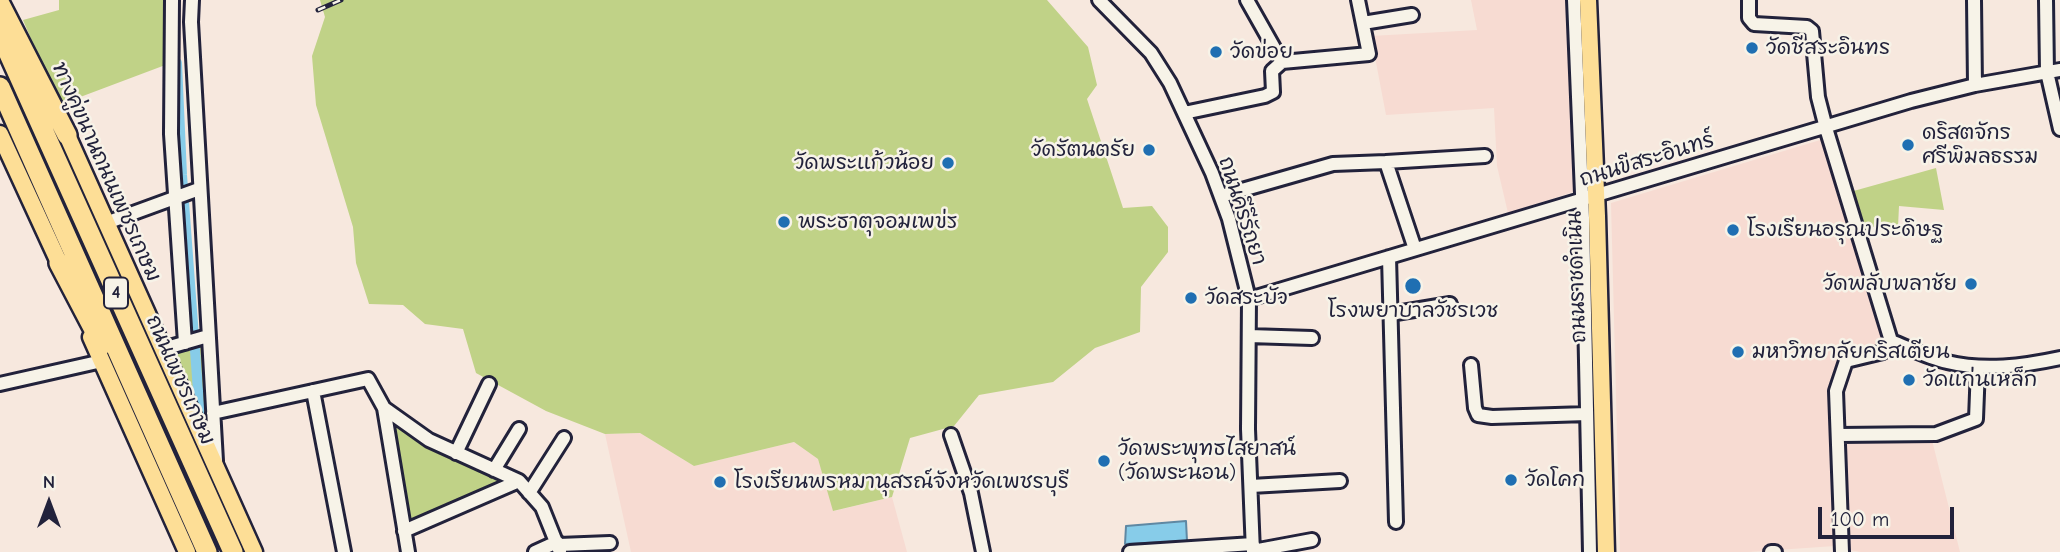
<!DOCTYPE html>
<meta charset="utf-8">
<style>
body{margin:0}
#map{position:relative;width:2060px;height:552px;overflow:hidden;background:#f7e8de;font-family:"Comic Neue",sans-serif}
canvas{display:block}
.north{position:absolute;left:14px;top:468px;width:70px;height:70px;-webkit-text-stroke:5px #f7f3e8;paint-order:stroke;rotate:0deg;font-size:19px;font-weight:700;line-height:28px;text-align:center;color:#22223b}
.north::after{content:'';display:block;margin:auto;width:24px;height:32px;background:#22223b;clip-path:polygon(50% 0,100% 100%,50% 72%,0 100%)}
.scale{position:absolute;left:1818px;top:507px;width:136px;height:32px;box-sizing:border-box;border:4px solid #22223b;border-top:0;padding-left:9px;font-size:21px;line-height:24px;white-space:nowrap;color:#22223b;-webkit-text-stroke:5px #f7f3e8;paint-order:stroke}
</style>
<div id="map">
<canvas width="2060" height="552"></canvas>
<div class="north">N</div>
<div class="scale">100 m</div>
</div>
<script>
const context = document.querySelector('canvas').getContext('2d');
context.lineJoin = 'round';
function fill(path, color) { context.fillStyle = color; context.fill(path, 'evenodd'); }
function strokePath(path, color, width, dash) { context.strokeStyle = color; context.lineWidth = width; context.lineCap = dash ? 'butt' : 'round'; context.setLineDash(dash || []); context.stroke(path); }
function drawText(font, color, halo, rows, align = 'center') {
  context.font = font + ' "Comic Neue","Playpen Sans Thai",sans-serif'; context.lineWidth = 5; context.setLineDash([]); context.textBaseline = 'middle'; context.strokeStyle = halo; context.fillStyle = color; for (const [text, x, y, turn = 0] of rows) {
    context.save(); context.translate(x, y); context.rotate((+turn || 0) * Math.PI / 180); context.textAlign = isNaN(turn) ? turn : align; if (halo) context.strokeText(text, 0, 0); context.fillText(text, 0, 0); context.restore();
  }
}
const built = new Path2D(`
 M1471 0H1570L1576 191 1508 213 1497 166 1494 108 1386 115 1371 36 1477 30Z
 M1827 138 1884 336 1880 347 1842 357 1833 427 1835 546 1748 552H1620L1611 203Z
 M640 433 694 466 794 442 818 459 834 511 892 497 907 552H631L605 434Z
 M1846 440H1932L1960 552H1860L1850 550Z`);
const green = new Path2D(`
 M59 0H166L168 64 59 105 23 20 59 10Z
 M320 0H1047L1088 47 1097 85 1087 99 1123 208 1152 206 1168 227V252L1141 287 1140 332 1095 348 1053 382 979 395 954 426 910 438 892 497 833 511 818 459 794 442 694 466 640 433 605 434 546 411 476 373 463 329 425 324 403 305 369 304 356 263 353 227 316 105 312 56 325 17Z
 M1936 168 1944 210 1899 206 1898 227H1862L1850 192Z
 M204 339 205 420 170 349Z
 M393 420 501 477 500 483 418 519 408 518 390 424Z`);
const water = new Path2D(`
 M1186 521 1187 541 1125 544 1126 526Z`);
const canal = new Path2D(`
 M177 63 182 175 200 418`);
const minor = new Path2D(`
 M172 0 171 134 185 343
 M192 0 191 22 216 461
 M1099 0 1151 53 1170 83 1212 173 1229 219 1249 299 1248 429 1253 552
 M1247 0 1282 62
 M1574 0 1583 218 1590 552
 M1749 0V18L1754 24 1807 27 1812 31 1818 97 1826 128 1891 341
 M1974 0 1975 85
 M2046 0 2047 72 2060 129
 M1363 23 1412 15
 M1184 113 1265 96 1273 92 1272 71 1282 62 1369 54 1358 0
 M1386 162 1485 156
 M1221 196 1333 164 1386 162 1415 249
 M106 223 199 189
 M1389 257 1396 522
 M1249 299 1911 101 1975 85 2060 70
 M1390 314 1450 304
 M1249 336 1312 338
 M1891 341C1909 348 1928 358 1947 362 1984 371 2023 366 2060 358
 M163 349 208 336
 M1471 365 1475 408 1478 415 1492 417 1587 414
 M0 384 102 361
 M313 391 344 552
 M384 408 408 552
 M213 413 368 379 384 408 429 440 519 481 542 507 560 552
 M951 435 971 493 983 552
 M1839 435 1936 434 1976 419 1978 367
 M456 453 489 384
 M494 470 519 429
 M1251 486 1340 481
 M529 493 564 438
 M404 531 519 481
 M559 545 610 543
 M1253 551 1312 540
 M535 552 557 542
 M1130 552 1253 544
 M1771 552H1775
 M1842 552 1836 391 1846 361 1883 352 1891 341`);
const major = new Path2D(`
 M1588 0 1597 216 1606 552
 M62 124 254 552
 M0 134 63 271
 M91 337 187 552`);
const highway = new Path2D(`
 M0 4 67 135
 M0 34 233 552
 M0 87 207 552
 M59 263 102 345`);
const rail = new Path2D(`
 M318 10 341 0`);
const markers = [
 [1752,48,7,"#1f6fb2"],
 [1216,52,7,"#1f6fb2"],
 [1908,145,7,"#1f6fb2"],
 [1149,150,7,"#1f6fb2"],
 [948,163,7,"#1f6fb2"],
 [784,222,7,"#1f6fb2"],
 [1733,230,7,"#1f6fb2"],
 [1971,284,7,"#1f6fb2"],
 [1413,286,9,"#1f6fb2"],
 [1191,298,7,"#1f6fb2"],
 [1738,352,7,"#1f6fb2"],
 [1909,380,7,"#1f6fb2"],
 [1104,461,7,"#1f6fb2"],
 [1511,480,7,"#1f6fb2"],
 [720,482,7,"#1f6fb2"]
];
const shields = [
 [116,293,24]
];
const shieldNames = [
 ["4",116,293]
];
const poiNames = [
 ["วัดชีสระอินทร",1766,48],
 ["วัดข่อย",1230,52],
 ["ดริสตจักร",1922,133],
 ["ศรีพิมลธรรม",1922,157],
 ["วัดรัตนตรัย",1135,150,"right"],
 ["วัดพระแก้วน้อย",934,163,"right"],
 ["พระธาตุจอมเพข่ร",798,222],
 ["โรงเรียนอรุณประดิษฐ",1747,230],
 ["วัดพลับพลาชัย",1957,284,"right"],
 ["วัดสระบัว",1205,298],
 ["โรงพยาบาลวัชรเวช",1413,311,"center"],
 ["มหาวิทยาลัยคริสเตียน",1752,352],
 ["วัดแก่นเหล็ก",1923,380],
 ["วัดพระพุทธไสยาสน์",1118,449],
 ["(วัดพระนอน)",1118,473],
 ["วัดโคก",1525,480],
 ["โรงเรียนพรหมานุสรณ์จังหวัดเพชรบุรี",734,482]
];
const streetNames = [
 ["ถนนขีสระอินทร์",1647,160,-17],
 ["ทางคู่ขนานถนนเพชรเกษม",106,172,66],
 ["ถนนคีรีรัถยา",1242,211,72],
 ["ถนนราชดำเนิน",1577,277,-92],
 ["ถนนเพชรเกษม",180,380,66]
];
fill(built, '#f7dbd2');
fill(green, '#c0d287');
fill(water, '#87cce9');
strokePath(water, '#5f88a3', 2);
strokePath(canal, '#87cce9', 10);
strokePath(minor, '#22223b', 18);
strokePath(major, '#22223b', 21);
strokePath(highway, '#22223b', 24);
strokePath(minor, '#f7f3e8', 12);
strokePath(major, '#fdde96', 16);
strokePath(highway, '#fdde96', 19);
strokePath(rail, '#22223b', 5);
strokePath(rail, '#f7f3e8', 2.5, [8]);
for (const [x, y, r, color] of markers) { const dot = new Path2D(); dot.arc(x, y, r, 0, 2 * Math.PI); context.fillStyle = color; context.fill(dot); strokePath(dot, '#f7f3e8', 2.5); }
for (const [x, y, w] of shields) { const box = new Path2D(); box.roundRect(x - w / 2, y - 15.5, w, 31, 5); context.fillStyle = '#f7f3e8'; context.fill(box); strokePath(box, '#22223b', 2); }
drawText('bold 19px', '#22223b', null, shieldNames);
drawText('21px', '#22223b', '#f7f3e8', poiNames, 'left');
drawText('21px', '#22223b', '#f7f3e8', streetNames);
</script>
